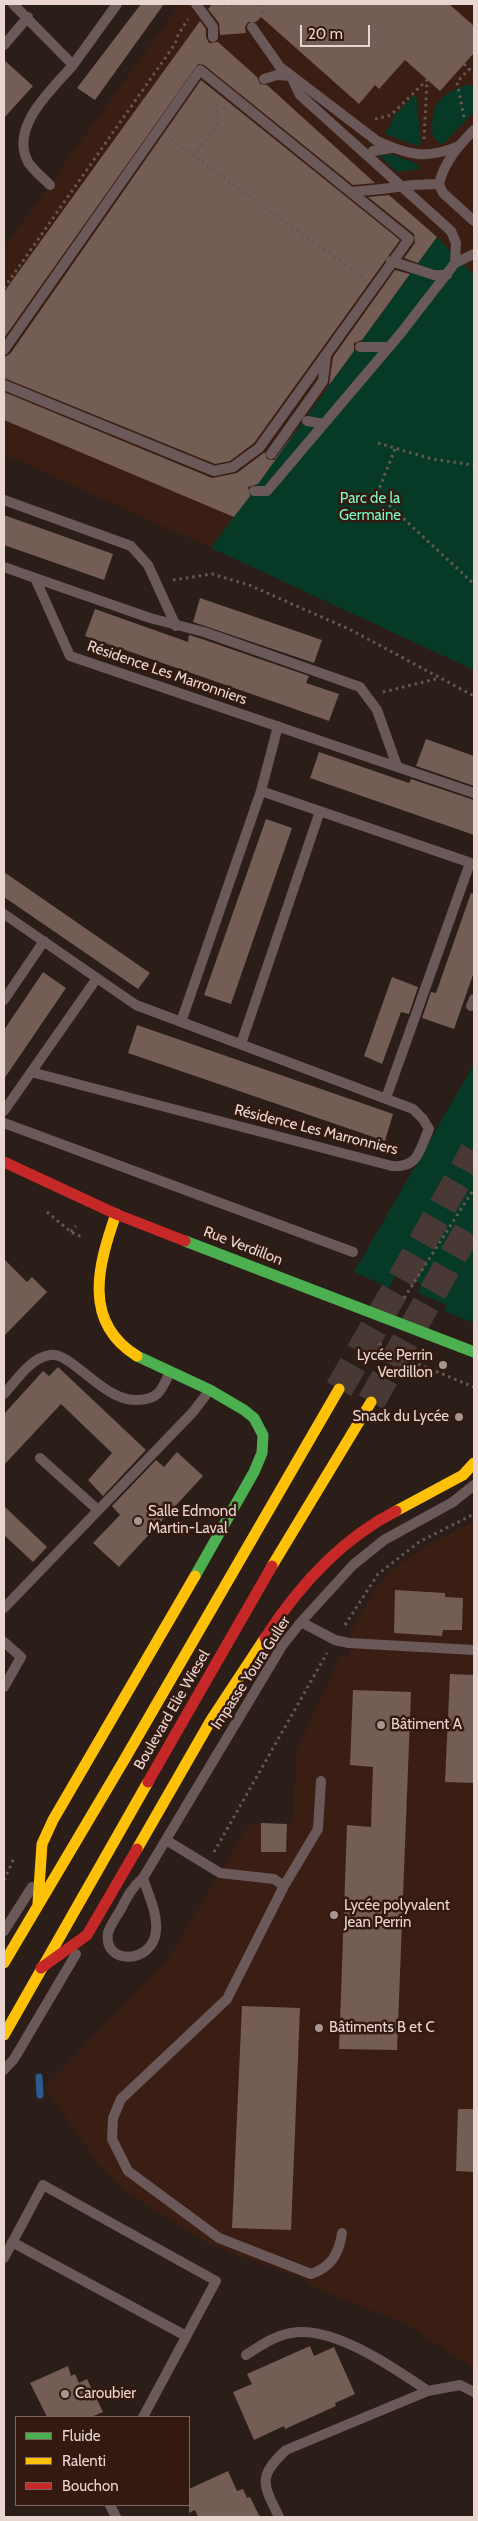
<!DOCTYPE html>
<meta charset="utf-8">
<style>
body{margin:0}
#map{position:relative;width:478px;height:2521px;overflow:hidden;background:#2b1d18;font-family:Cabin,sans-serif}
canvas{display:block}
.frame{position:absolute;inset:0;border:5px solid #e9d6d0;pointer-events:none}
.legend{position:absolute;left:15px;top:2416px;width:175px;height:90px;box-sizing:border-box;background:#331910;border:1px solid #7c655d;margin:0;padding:6px 9px;list-style:none;font-size:15px;color:#e9d6d0}
.legend li{display:flex;align-items:center;gap:10px;height:25px}
.legend b{width:25px;border:1px solid #7c655d}
.scale{position:absolute;left:300px;top:25px;width:70px;height:22px;box-sizing:border-box;border:2px solid #e9d6d0;border-top:0;padding-left:6px;font-size:15px;line-height:18px;white-space:nowrap;color:#e9d6d0;-webkit-text-stroke:4px #331910;paint-order:stroke}
</style>
<div id="map">
<canvas width="478" height="2521"></canvas>
<div class="frame"></div>
<ul class="legend">
<li><b style="height:6px;background:#4caf50"></b>Fluide</li>
<li><b style="height:6px;background:#ffc107"></b>Ralenti</li>
<li><b style="height:6px;background:#c62828"></b>Bouchon</li>
</ul>
<div class="scale">20 m</div>
</div>
<script>
const context = document.querySelector('canvas').getContext('2d');
context.lineJoin = 'round';
function fill(path, color) { context.fillStyle = color; context.fill(path, 'evenodd'); }
function strokePath(path, color, width, dash) { context.strokeStyle = color; context.lineWidth = width; context.lineCap = dash ? 'butt' : 'round'; context.setLineDash(dash || []); context.stroke(path); }
function drawText(font, color, halo, rows, align = 'center') {
  context.font = font + ' Cabin,sans-serif'; context.lineWidth = 5; context.setLineDash([]); context.textBaseline = 'middle'; context.strokeStyle = halo; context.fillStyle = color; for (const [text, x, y, turn = 0] of rows) {
    context.save(); context.translate(x, y); context.rotate((+turn || 0) * Math.PI / 180); context.textAlign = isNaN(turn) ? turn : align; if (halo) context.strokeText(text, 0, 0); context.fillText(text, 0, 0); context.restore();
  }
}
const built = new Path2D(`
 M180 4H474V275L436 238 211 548 4 454V248Z
 M474 1521V2369L406 2324 315 2288 304 2279 212 2246 126 2192 99 2165 45 2087 169 1958 250 1823 292 1824 297 1750 340 1656H349L350 1634 374 1590 390 1571 423 1548Z`);
const green = new Path2D(`
 M465 85 474 86V112L442 145 433 137C430 107 436 97 465 85Z
 M416 94 421 142 418 146 385 134 395 115Z
 M391 154 418 164 419 169 397 172 379 156Z
 M437 237 474 275V670L211 548Z
 M474 1064V1323L444 1311 447 1305 418 1293 421 1284 397 1274 389 1288 354 1272Z`);
const stream = new Path2D(`
 M39 2077 40 2095`);
const building = new Path2D(`
 M141 4H164L95 100 77 88Z
 M212 4H449L474 26V53L440 91 405 60 379 89 375 85 359 104 261 17 256 22H248L245 27 246 33 220 35 219 23 208 9Z
 M200 21 206 29V37L209 43 218 42 257 77 260 84 267 85 375 183 353 185 204 65 198 64 4 338V292Z
 M4 60 33 86 4 118Z
 M201 80 400 240 254 443 230 461 215 464 4 378V357L10 354Z
 M389 195 437 237 418 263 404 258 415 243 414 234 368 197Z
 M395 270 410 274 362 340 354 343V351L308 414 329 385 333 357Z
 M4 392 212 478 237 473 265 452 267 459 274 460 301 424 258 484 248 487 250 496 234 517 4 420Z
 M4 515 113 554 104 580 4 545Z
 M200 598 322 640 314 663 193 622Z
 M95 609 188 642 189 635 202 639 309 676 306 683 339 694 329 721 85 636Z
 M426 739 474 756V786L416 766Z
 M319 752 409 783 411 779 474 800V835L310 778Z
 M266 819 292 828 231 1004 204 995Z
 M4 872 150 973 138 989 4 897Z
 M471 893 474 894V972L454 1029 422 1018 431 992 436 993Z
 M43 972 66 988 4 1079V1030Z
 M392 977 418 987 409 1014 401 1012 382 1064 364 1056Z
 M137 1025 393 1114 385 1141 128 1053Z
 M4 1259 27 1282 32 1277 47 1292 4 1336Z
 M58 1367 146 1450 103 1496 88 1480 112 1453 61 1404 4 1465V1414L43 1371 49 1376Z
 M177 1452 203 1476 119 1567 93 1543 120 1515 112 1506 156 1460 164 1467Z
 M4 1506 47 1547 33 1562 4 1535Z
 M395 1590 445 1593V1597L463 1598 462 1630H443L442 1636 394 1633Z
 M450 1674 474 1675V1783L445 1782Z
 M353 1690 411 1692 397 2050 339 2049 347 1825 371 1827 373 1767 350 1765Z
 M261 1823 287 1824 286 1852H261Z
 M242 2006 300 2008 291 2230 232 2228Z
 M458 2109H474V2172L456 2171Z
 M310 2346 314 2356 334 2347 355 2394 335 2403 336 2406 285 2429 284 2426 254 2440 233 2392 252 2384 247 2374Z
 M68 2366 71 2376 75 2374 79 2383 87 2379 103 2412 91 2417H47L30 2383Z
 M228 2471 237 2491 243 2489 247 2498 250 2497 260 2517H198L195 2510 189 2513V2489Z`);
const highwayTunnel = new Path2D(`
 M339 1389 474 1151
 M371 1402 474 1219`);
const path = new Path2D(`
 M262 4V14
 M217 6 243 4
 M464 64 474 74
 M464 117 457 82 469 69
 M375 119 391 115 427 80
 M170 139 362 276
 M424 139 427 80
 M193 156 217 124V104
 M4 288 175 44 178 35 188 19
 M378 443 432 459 474 465
 M395 449 377 494 474 584
 M173 580 212 574 249 585 351 630 474 696
 M383 692 440 678
 M47 1212 71 1232 82 1237
 M71 1232 76 1226
 M404 1298 474 1189
 M381 1343 380 1345 384 1350 474 1387
 M345 1625 378 1574 419 1542 474 1514
 M214 1852 327 1653
 M4 1880 14 1858`);
const lane = new Path2D(`
 M13 4 73 65 117 4
 M196 4 213 27V37
 M252 27 280 67 377 141C409 155 425 160 459 146
 M4 45 28 17
 M264 79 277 75 291 76 300 95 451 231 456 243 455 263
 M474 130C459 145 444 162 439 184L443 193 474 221
 M373 151 392 148
 M50 185C43 178 33 170 28 162 9 126 53 89 73 65
 M413 185 439 184
 M351 192 382 189
 M391 261 434 275H447
 M360 347H389
 M4 350 200 70 409 239 259 448 233 467 214 471 4 385
 M307 421 324 424
 M271 454 323 381 326 357
 M254 491H267L401 333 455 263 474 254
 M4 500 131 546 148 565 176 626
 M4 567 35 578 70 656 474 793
 M35 578 150 618 204 632 360 687 377 710 397 766
 M261 791 474 864
 M4 914 136 1005 413 1109 423 1119 429 1129C419 1150 419 1168 392 1166L31 1072
 M4 1000 44 941
 M471 1006 474 999
 M181 1022 261 791 278 726
 M241 1044 320 811
 M386 1098 470 863
 M4 1111 97 978
 M4 1123 353 1252
 M4 1394C17 1380 30 1358 50 1355 71 1351 103 1401 136 1400 157 1400 161 1392 169 1374
 M40 1458 98 1510
 M4 1608 193 1412 209 1391
 M301 1622 335 1640 349 1643 474 1650
 M4 1642 21 1657 4 1687
 M321 1781 318 1829 284 1886 227 1999 121 2099 113 2118 112 2139 128 2171 219 2238 311 2274C331 2267 339 2254 342 2233
 M166 1840 220 1873 274 1879 284 1886
 M143 1878 282 1646 301 1622 353 1565 384 1540 453 1502 474 1485
 M143 1878C148 1894 158 1914 156 1931 153 1964 103 1966 108 1933 110 1925 117 1916 121 1909 127 1897 132 1887 143 1878Z
 M4 1931 32 1887
 M4 2070 14 2059 76 1954
 M12 2242 186 2336
 M4 2258 43 2185 216 2281 143 2417
 M246 2355C260 2346 274 2336 291 2333 333 2325 394 2368 428 2391
 M110 2505 116 2517
 M279 2517C263 2484 257 2477 286 2450L428 2391 460 2385 474 2392`);
const fast = new Path2D(`
 M185 1241 474 1352
 M137 1356 210 1390 244 1410 254 1418 263 1435 262 1453 254 1472 195 1576`);
const slow = new Path2D(`
 M116 1214C98 1265 82 1322 137 1356
 M396 1511 463 1475 474 1463
 M272 1566 371 1402
 M123 1762 339 1389
 M137 1849 211 1720 265 1638
 M38 1903 42 1844 53 1820 195 1576
 M4 1963 123 1762
 M4 2035 148 1782`);
const jam = new Path2D(`
 M4 1162 116 1214 185 1241
 M265 1638C298 1587 341 1539 396 1511
 M148 1782 272 1566
 M41 1968 87 1935 137 1849`);
const laneBridge = new Path2D(`
 M382 189 413 185`);
const markers = [
 [443,1365,5,"#a69590"],
 [459,1417,5,"#a69590"],
 [138,1521,5,"#a69590"],
 [381,1725,5,"#a69590"],
 [334,1915,5,"#a69590"],
 [319,2028,5,"#a69590"],
 [65,2394,5,"#a69590"]
];
const parkNames = [
 ["Parc de la",370,499],
 ["Germaine",370,516]
];
const streetNames = [
 ["Résidence Les Marronniers",167,673,19],
 ["Résidence Les Marronniers",316,1130,14],
 ["Rue Verdillon",243,1246,21],
 ["Impasse Youra Guller",251,1673,-57],
 ["Boulevard Elie Wiesel",172,1710,-60]
];
const poiNames = [
 ["Lycée Perrin",433,1356,"right"],
 ["Verdillon",433,1373,"right"],
 ["Snack du Lycée",449,1417,"right"],
 ["Salle Edmond",148,1512],
 ["Martin-Laval",148,1529],
 ["Bâtiment A",391,1725],
 ["Lycée polyvalent",344,1906],
 ["Jean Perrin",344,1923],
 ["Bâtiments B et C",329,2028],
 ["Caroubier",75,2394]
];
fill(built, '#3b1e13');
fill(green, '#063a27');
strokePath(stream, '#2a5a8e', 7);
fill(building, '#735d55');
strokePath(highwayTunnel, '#483934', 28, [28, 14]);
strokePath(path, '#665855', 3, [2.5, 4]);
strokePath(lane, '#6b5858', 10);
strokePath(fast, '#4caf50', 11);
strokePath(slow, '#ffc107', 11);
strokePath(jam, '#c62828', 11);
strokePath(laneBridge, '#6b5858', 10);
for (const [x, y, r, color] of markers) { const dot = new Path2D(); dot.arc(x, y, r, 0, 2 * Math.PI); context.fillStyle = color; context.fill(dot); strokePath(dot, '#331910', 2); }
drawText('15px', '#79fbc4', '#331910', parkNames);
drawText('15px', '#e9d6d0', '#331910', streetNames);
drawText('15px', '#e9d6d0', '#331910', poiNames, 'left');
</script>
